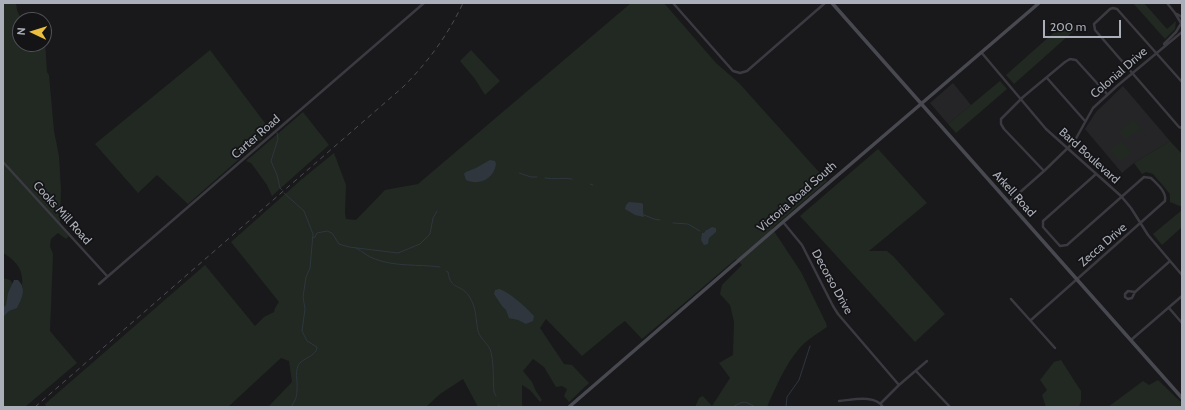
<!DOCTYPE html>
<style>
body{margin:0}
#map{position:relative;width:1185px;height:410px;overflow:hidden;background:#19191b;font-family:Cabin,sans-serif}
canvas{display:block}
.frame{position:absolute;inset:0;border:4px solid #abafba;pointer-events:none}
.north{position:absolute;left:12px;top:12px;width:40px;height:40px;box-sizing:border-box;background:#141416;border:1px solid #505258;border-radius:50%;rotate:274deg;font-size:11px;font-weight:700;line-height:16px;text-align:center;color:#abafba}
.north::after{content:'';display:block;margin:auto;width:14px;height:18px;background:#ecbe40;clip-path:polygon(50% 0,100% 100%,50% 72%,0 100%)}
.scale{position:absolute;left:1043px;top:20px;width:78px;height:18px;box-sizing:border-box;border:2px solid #abafba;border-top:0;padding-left:5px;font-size:12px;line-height:14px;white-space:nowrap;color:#abafba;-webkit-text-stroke:3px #141416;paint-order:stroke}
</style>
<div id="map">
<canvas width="1185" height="410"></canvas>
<div class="frame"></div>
<div class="north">N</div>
<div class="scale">200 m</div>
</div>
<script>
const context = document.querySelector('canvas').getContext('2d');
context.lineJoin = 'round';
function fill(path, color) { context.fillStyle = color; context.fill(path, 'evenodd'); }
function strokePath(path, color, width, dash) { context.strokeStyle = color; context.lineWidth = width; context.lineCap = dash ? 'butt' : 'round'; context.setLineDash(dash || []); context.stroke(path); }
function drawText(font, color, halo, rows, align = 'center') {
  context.font = font + ' Cabin,sans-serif'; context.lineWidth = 3.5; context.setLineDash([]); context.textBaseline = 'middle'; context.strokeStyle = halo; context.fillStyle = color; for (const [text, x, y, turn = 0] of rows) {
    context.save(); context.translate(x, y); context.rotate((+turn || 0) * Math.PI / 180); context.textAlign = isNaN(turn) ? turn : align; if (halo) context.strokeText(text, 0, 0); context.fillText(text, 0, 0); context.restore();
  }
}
const built = new Path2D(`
 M953 83 971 105 948 124 930 103Z
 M1123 86 1170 141 1134 163 1122 173 1085 129 1096 112Z`);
const green = new Path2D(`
 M3 3H16L17 10 20 17 27 20H20V44H44V38L45 41 47 72 49 75 54 131 59 156 61 190 60 222 62 228 69 236 66 239 58 233 51 239 50 246 53 254 50 331 77 363 25 407H3V278L10 280 13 284 10 290 23 288C21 284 23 283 22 278 22 267 12 258 3 253Z
 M631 3H664L716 63 739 83 827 181 772 228 801 272 826 323 827 327C817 334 806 340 798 350 784 367 776 387 767 407H695L699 398 703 396 712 406 730 378 719 363 733 355 734 322 730 305 720 294 722 285 742 265 736 259 642 339 625 321 617 327 582 356 546 319 540 328 564 364 572 365 589 383 569 402 564 396 567 389 562 386 556 387 544 367 533 359 523 371 532 382 536 391 542 400 540 402 530 390 522 385V407H478L463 379 440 394 426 407H268L292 382 289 361 281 358 228 407H46L45 404 205 265 255 326 264 317 274 312 275 308 279 302 231 242 302 179 334 153 346 185 345 213 346 219 356 220 385 190 418 184Z
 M1133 3H1144L1167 29 1176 21 1175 29 1165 39Z
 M1068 20 1076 29 1014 84 1006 75Z
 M210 50 271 131 188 204 157 175 138 193 95 144Z
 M471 50 500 81 485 95 475 79 460 61Z
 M1000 81 1007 89 956 133 948 124Z
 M303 112 329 145 272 196 267 185 251 163 246 161Z
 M1133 120 1147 136 1138 130 1126 139 1119 132Z
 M1121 141 1131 153 1120 162 1110 150Z
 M1170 141 1182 154V207L1170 202V194L1153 174 1146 172 1142 174 1134 163Z
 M878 149 927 203 869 251H887L894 257 945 314 915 342 800 216Z
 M1182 210V227L1162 245 1153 234Z
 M1061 360 1081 391V401L1079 407H1046L1042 395 1047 390 1040 380 1054 362Z
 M1158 380 1182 403V407H1108L1143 381 1149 385Z`);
const water = new Path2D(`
 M490 160 495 161 496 164C494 179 479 186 466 180L464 174 466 172 476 168Z
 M629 202 641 203 643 204V211L644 217 635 215 625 209 626 205Z
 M712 227 716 228V232L709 238 708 244 704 245 701 240 702 233H704L706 230H707Z
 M14 280H18C27 289 22 298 17 308L9 311 3 317V308L6 305 8 293Z
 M499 289C508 291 527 308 534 316L533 321 526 324 518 320 509 318 506 310 502 306 494 294 495 290Z`);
const stream = new Path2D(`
 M277 133 278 139 271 161 277 175 280 188 282 190
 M519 173 531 177H537
 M545 178C555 180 562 177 572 179
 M590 184 593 185
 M284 193 304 211 313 234 310 268 306 277 303 297 305 309 302 331 307 341 317 347C317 355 306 357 300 363 294 369 298 381 297 390 297 397 295 401 291 407
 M644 215 654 219 660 220
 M673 223 688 224 700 231
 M312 238 315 237 317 233 327 231 332 233 339 244 349 247 398 253 420 244 430 234 433 218 437 211
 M356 248C362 251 368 257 375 259 396 267 418 264 440 267
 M446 271 448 272C451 291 460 283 469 296 477 309 475 316 478 331 480 338 487 343 490 349 494 359 493 380 494 392L496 396
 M498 405 501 407
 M733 407C744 400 745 401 755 407
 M786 407 787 397 799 380 810 346`);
const minor = new Path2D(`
 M673 3 733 71 740 73 747 71 825 3
 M1167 3 1175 13 1181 23
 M1177 14 1182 17
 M1164 44 1176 32 1182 22
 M981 52 1046 129 1121 196 1131 208 1148 235 1182 275
 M1047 78 1085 121
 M1182 82 1117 9 1113 8 1110 9 1094 24 1095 30 1179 127 1182 128
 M3 162 107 276
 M1044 171 1004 129 1001 124V119L1023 97 1065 62 1070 59 1076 60 1107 94
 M1009 202 1044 171 1074 142 1093 108 1117 86 1182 32
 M783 222 802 245 833 306 838 314 899 385
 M99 284 424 3
 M1135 292 1128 291 1125 294V297L1128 299 1132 298 1135 292 1170 261
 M1011 299 1055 348
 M1169 308 1182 323
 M1031 320 1165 201C1167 192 1157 184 1151 178L1144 177 1067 245 1060 246 1043 227V221L1096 174
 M1131 340 1182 296
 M916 371 950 407
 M839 401C852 400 875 394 883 407
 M881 403 899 385 927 361`);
const secondary = new Path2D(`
 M832 3 1182 398
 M569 407 783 222 1039 3`);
const rail = new Path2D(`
 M35 407 403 87C428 62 448 35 463 3`);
const streetNames = [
 ["Colonial Drive",1119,73,-41],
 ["Carter Road",256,137,-41],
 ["Bard Boulevard",1089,156,42],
 ["Arkell Road",1014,194,48],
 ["Victoria Road South",797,197,-41],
 ["Cooks Mill Road",62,213,48],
 ["Zecca Drive",1103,245,-41],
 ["Decorso Drive",832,282,61]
];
fill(built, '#252528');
fill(green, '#212922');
fill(water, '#2f363e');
strokePath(stream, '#2f363e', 1);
strokePath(minor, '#3a3a40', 2.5);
strokePath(secondary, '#484950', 3.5);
strokePath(rail, '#4d4e55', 1, [5, 4]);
drawText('12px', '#abafba', '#141416', streetNames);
</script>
